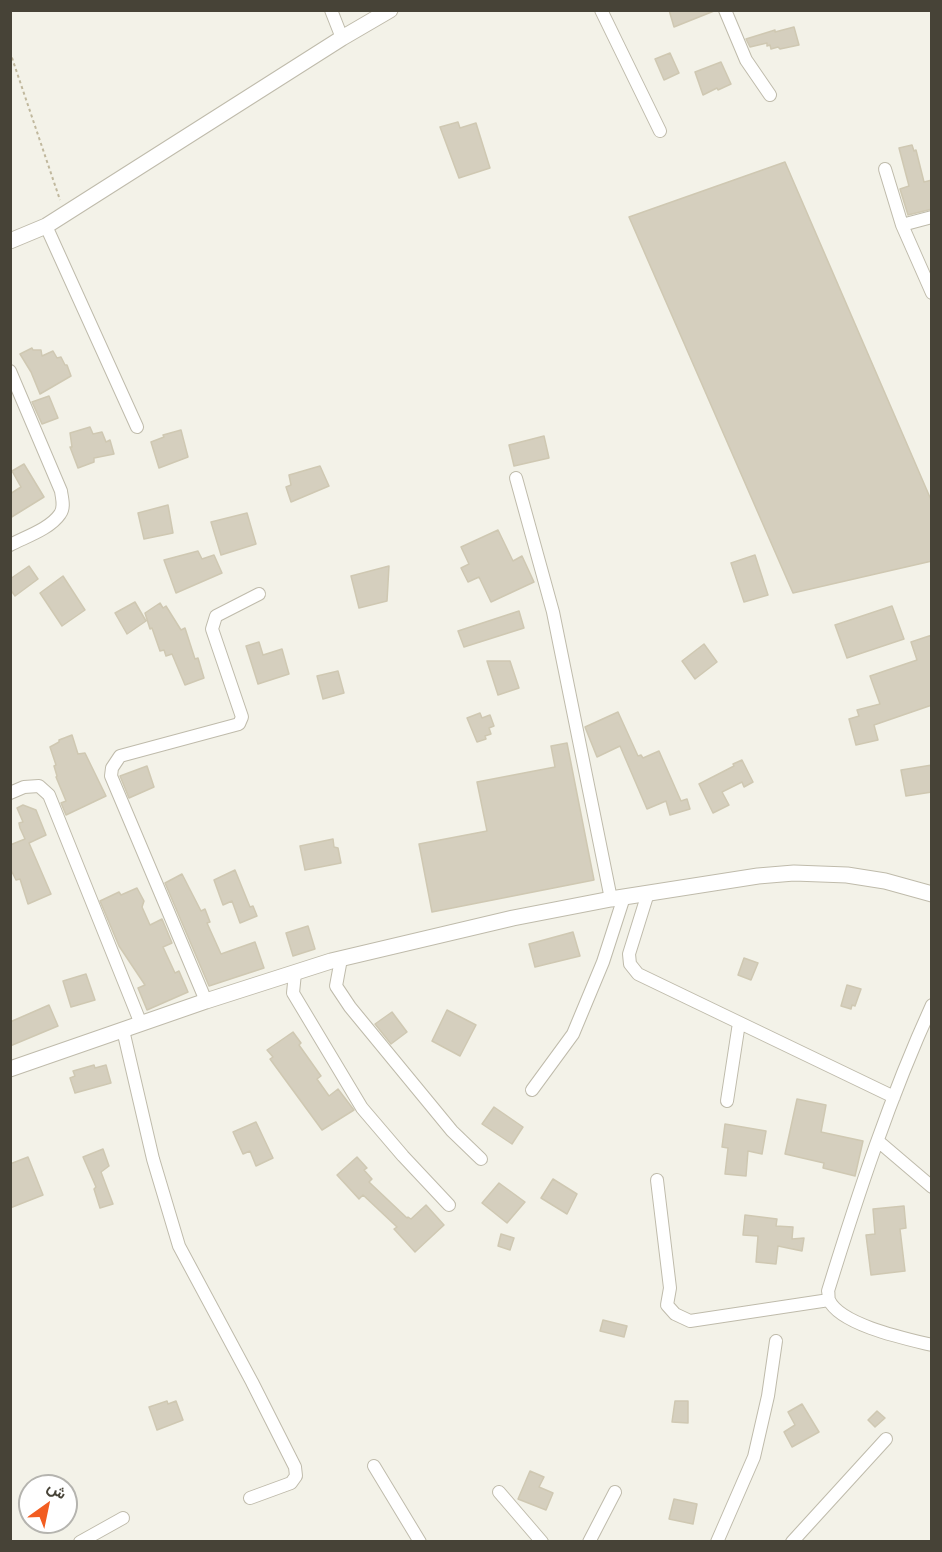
<!DOCTYPE html>
<meta charset="utf-8">
<style>
body{margin:0}
#map{position:relative;width:942px;height:1552px;overflow:hidden;background:#f3f2e8;font-family:Helvetica,Vazirmatn,sans-serif}
canvas{display:block}
.frame{position:absolute;inset:0;border:12px solid #474337;pointer-events:none}
.north{position:absolute;left:18px;top:1474px;width:60px;height:60px;box-sizing:border-box;background:#fff;border:2px solid #b5b4af;border-radius:50%;rotate:33deg;font-size:16px;font-weight:700;line-height:24px;text-align:center;color:#474337}
.north::after{content:'';display:block;margin:auto;width:21px;height:27px;background:#f25d21;clip-path:polygon(50% 0,100% 100%,50% 72%,0 100%)}
</style>
<div id="map">
<canvas width="942" height="1552"></canvas>
<div class="frame"></div>
<div class="north">ش</div>
</div>
<script>
const context = document.querySelector('canvas').getContext('2d');
context.lineJoin = 'round';
function fill(path, color) { context.fillStyle = color; context.fill(path, 'evenodd'); }
function strokePath(path, color, width, dash) { context.strokeStyle = color; context.lineWidth = width; context.lineCap = dash ? 'butt' : 'round'; context.setLineDash(dash || []); context.stroke(path); }
const building = new Path2D(`
 M669 10H714V11L674 27Z
 M794 27 799 45 780 49 778 47 771 49 770 45 767 46V43L750 47 746 39 775 30V32Z
 M670 53 679 73 664 80 655 59Z
 M721 62 731 84 718 90 717 88 703 95 695 72Z
 M458 122 460 128 476 123 490 168 459 178 440 127Z
 M912 145 914 151 916 150 924 182 932 180V209L908 215 900 189 909 186 899 148Z
 M785 162 932 502V561L793 593 629 217Z
 M32 348 33 350H41L42 356 53 351 57 358 61 357 65 365H67L71 376 40 394 31 372 20 354Z
 M49 396 58 418 42 424 32 402Z
 M90 427 93 434 102 432 106 442 110 440 114 454 94 458V462L78 468 70 447H72L70 433Z
 M181 430 188 457 159 468 151 442 164 437 163 435Z
 M544 436 549 458 514 466 509 445Z
 M24 464 44 497 10 518V494L21 487 12 471Z
 M320 466 329 486 291 502 286 487 291 485 289 475Z
 M168 505 173 533 144 539 138 513Z
 M247 513 256 544 221 555 211 522Z
 M498 530 513 561 522 556 534 582 491 602 479 577 468 582 461 568 469 564 461 547Z
 M198 551 202 559 214 555 222 573 176 593 164 560Z
 M755 555 768 595 744 602 731 563Z
 M29 566 38 579 15 596 10 589V579Z
 M389 566 387 601 359 608 351 576Z
 M63 576 85 610 62 626 40 593Z
 M135 602 146 621 127 634 115 613Z
 M160 603 163 608 166 606 181 630 185 628 195 659 198 658 204 678 185 685 172 654 166 656 164 650 160 651 152 628 150 629 145 613Z
 M892 606 904 639 847 658 835 625Z
 M519 611 524 628 464 647 458 631Z
 M932 635V705L874 725 878 740 856 745 849 719 859 716 857 710 880 704 870 676 917 660 911 642Z
 M259 642 263 655 282 649 289 674 258 684 246 646Z
 M704 644 717 662 695 679 682 661Z
 M487 661H510L519 688 498 695Z
 M338 671 344 693 323 699 317 676Z
 M618 712 638 756 641 755 643 758 659 751 681 801 687 799 690 809 670 815 666 801 647 809 620 746 597 757 585 727Z
 M480 713 482 718 490 715 494 726 489 728 491 734 485 736 486 739 477 742 467 718Z
 M72 735 78 754 85 753 106 796 66 815 61 803 66 801 56 777 57 776 54 766 56 765 50 747 59 742V740Z
 M567 743 594 880 432 912 419 844 487 831 477 782 555 767 551 746Z
 M742 760 753 782 744 787 742 782 722 792 729 805 713 813 699 784 734 766 733 764Z
 M932 765V792L906 796 901 770Z
 M147 766 154 787 129 798 120 776Z
 M23 805 36 810 46 835 29 843 51 894 28 904 20 879 16 880 10 868V845L25 839 20 828 19 823 23 822 17 808Z
 M333 839 334 847 338 848 341 863 305 870 300 846Z
 M235 870 250 907 253 906 257 916 240 923 232 901 223 905 214 880Z
 M182 874 201 911 205 909 210 922 207 923 221 954 255 942 264 968 209 986 165 883Z
 M137 888 144 901 142 907 150 925 162 919 172 943 163 947 175 973 179 971 188 992 147 1010 138 988 145 985 119 946 100 901 119 892 121 895Z
 M308 926 315 949 293 956 286 933Z
 M573 932 580 956 535 967 529 944Z
 M744 958 758 963 751 980 738 975Z
 M86 974 95 1000 71 1007 63 981Z
 M847 985 861 989 855 1006 852 1005 851 1009 841 1006Z
 M49 1005 58 1026 10 1046V1022Z
 M447 1010 476 1025 460 1056 432 1041Z
 M392 1012 407 1032 391 1044 375 1024Z
 M293 1032 301 1043 299 1045 321 1076 317 1079 329 1096 338 1089 354 1110 322 1130 270 1059 273 1057 267 1050Z
 M94 1065 95 1068 106 1065 111 1083 75 1093 70 1078 75 1076 73 1071Z
 M797 1099 826 1105 821 1132 863 1141 855 1176 823 1168 824 1163 785 1154Z
 M494 1107 523 1127 512 1144 482 1124Z
 M256 1122 273 1158 256 1166 250 1151 243 1154 233 1132Z
 M725 1124 766 1131 762 1154 748 1151 746 1176 725 1174 728 1148 722 1147Z
 M103 1149 109 1166 101 1172 113 1204 100 1208 94 1189 96 1187 83 1157Z
 M28 1157 43 1195 10 1208V1164Z
 M357 1157 367 1168 364 1170 372 1179 369 1182 407 1218 408 1217 411 1219 426 1205 444 1225 415 1252 394 1229 397 1227 363 1195 359 1199 337 1175Z
 M553 1179 577 1194 567 1214 541 1198Z
 M499 1183 525 1202 507 1223 482 1203Z
 M904 1206 906 1228 900 1229 905 1271 871 1275 866 1235 875 1234 873 1209Z
 M745 1215 777 1219 776 1226 793 1227 792 1239 804 1238 802 1251 778 1246 776 1264 756 1262 758 1236 743 1235Z
 M501 1234 514 1238 510 1250 498 1246Z
 M603 1320 627 1326 624 1337 600 1331Z
 M167 1401 168 1404 176 1401 183 1420 157 1430 149 1407Z
 M675 1401H688V1423L672 1422Z
 M802 1404 819 1432 792 1447 784 1432 795 1425 788 1412Z
 M877 1411 885 1418 875 1427 868 1420Z
 M530 1471 544 1477 539 1487 553 1493 546 1510 518 1499Z
 M674 1499 697 1504 693 1524 669 1519Z`);
const path = new Path2D(`
 M10 52 60 200`);
const minor = new Path2D(`
 M331 10 342 38
 M601 10 660 131
 M725 10 746 60 770 95
 M885 169 902 225 932 293
 M902 225 932 217
 M46 226 137 427
 M10 371 61 491C62 499 65 507 60 514 50 529 25 537 10 545
 M516 478 553 612 611 899
 M10 793 24 787 39 786 49 795 141 1024
 M648 893 629 954 630 964 638 974 894 1097
 M341 959 336 986 350 1007 452 1131 481 1159
 M295 973 293 993 362 1108 403 1156 449 1205
 M206 1001 111 776 112 768 120 756 239 724 242 717 212 629 216 616 259 594
 M932 1005C890 1097 858 1194 828 1291 829 1294 828 1297 829 1300 840 1325 907 1339 932 1345
 M123 1030 153 1159 179 1246 252 1382 295 1467 296 1476 291 1483 250 1498
 M532 1090 573 1034 603 962 624 897
 M727 1101 739 1023
 M878 1141 932 1187
 M657 1180 670 1288 667 1305 675 1314 690 1321 829 1300
 M374 1466 420 1542
 M499 1492 542 1542
 M80 1542 123 1518
 M589 1542 615 1492
 M717 1542 754 1457 768 1396 776 1341
 M792 1542 886 1439`);
const tertiary = new Path2D(`
 M10 241 46 226 342 38 390 10
 M10 1069 206 1001 331 961 513 918 611 899 758 876 794 873 847 875 885 881 932 894`);
fill(building, '#d5cfbe');
strokePath(building, '#cfc8b2', 1.5);
strokePath(minor, '#bfbbab', 14);
strokePath(tertiary, '#bfbbab', 17);
strokePath(path, '#c0b89d', 2, [3, 3]);
strokePath(minor, '#fff', 12);
strokePath(tertiary, '#fff', 15);
</script>
